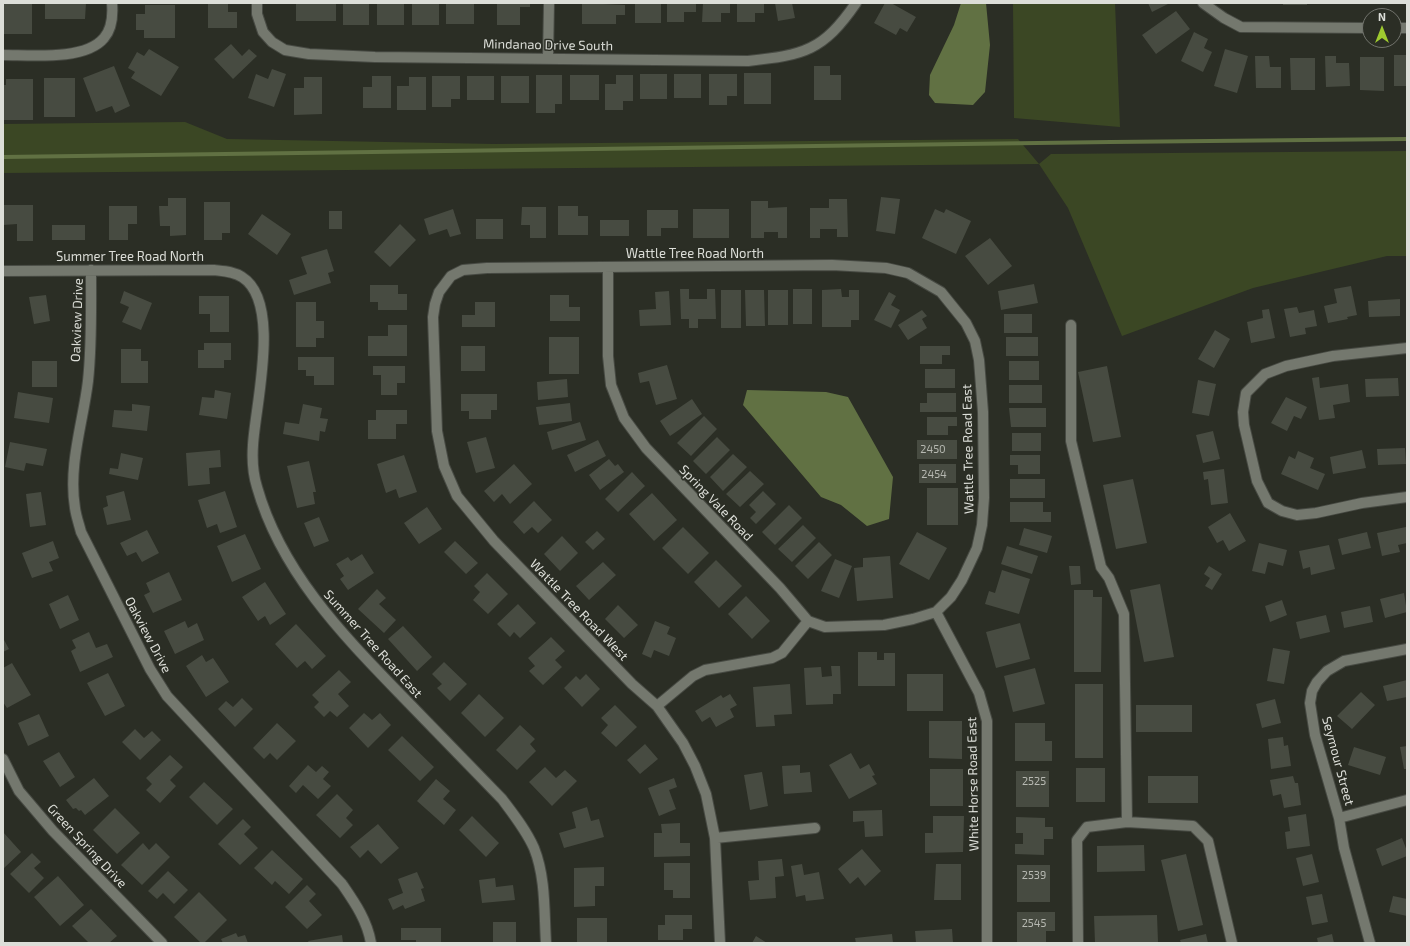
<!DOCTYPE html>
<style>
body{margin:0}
#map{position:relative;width:1410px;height:946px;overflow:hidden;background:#2b2e25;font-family:"Exo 2",sans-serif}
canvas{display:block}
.frame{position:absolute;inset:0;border:4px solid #dcded8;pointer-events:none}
.north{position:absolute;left:1362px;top:8px;width:40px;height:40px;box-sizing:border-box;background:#2b2e25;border:1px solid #72746d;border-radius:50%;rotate:0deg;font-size:11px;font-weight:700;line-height:16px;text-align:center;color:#dcded8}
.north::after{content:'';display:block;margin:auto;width:14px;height:18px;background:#9eca2f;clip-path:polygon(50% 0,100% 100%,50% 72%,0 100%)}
</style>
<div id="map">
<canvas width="1410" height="946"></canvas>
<div class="frame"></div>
<div class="north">N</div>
</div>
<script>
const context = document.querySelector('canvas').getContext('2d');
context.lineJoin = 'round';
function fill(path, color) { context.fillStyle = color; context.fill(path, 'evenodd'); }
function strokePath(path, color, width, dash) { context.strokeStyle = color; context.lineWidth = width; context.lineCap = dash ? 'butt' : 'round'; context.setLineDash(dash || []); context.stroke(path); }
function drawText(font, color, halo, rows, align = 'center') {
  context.font = font + ' "Exo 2",sans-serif'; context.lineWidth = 3; context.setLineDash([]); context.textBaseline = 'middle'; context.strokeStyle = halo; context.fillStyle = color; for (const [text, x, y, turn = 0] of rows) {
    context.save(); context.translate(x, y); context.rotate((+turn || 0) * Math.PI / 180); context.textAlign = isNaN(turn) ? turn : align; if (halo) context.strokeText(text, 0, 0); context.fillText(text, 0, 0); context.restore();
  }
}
const green = new Path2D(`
 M1013 3H1115L1120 127 1014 118Z
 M185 122 227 139 494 144 1018 139 1039 164 1051 154 1407 151V256H1387L1253 288 1122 336 1068 208 1039 164 3 173V124Z`);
const water = new Path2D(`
 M961 3H986L990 45 985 92 973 105 935 103 929 95 930 75 954 25Z
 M747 390 826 392 848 397 893 477 889 519 867 526 841 505 821 497 743 405Z`);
const stream = new Path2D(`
 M3 157 1111 142 1407 139`);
const building = new Path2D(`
 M3 3H32V34H3Z
 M45 3H86L85 19H45Z
 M208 3H228V12H237V28H208Z
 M296 3H336V21H296Z
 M343 3H369V25H343Z
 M377 3H404V25H377Z
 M412 3H439V25H412Z
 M446 3H474V24H446Z
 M497 3H530V7H520V25H497Z
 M582 3 625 5V15H616V24H582Z
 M635 3H661V23H635Z
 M667 3H696V12H684V22H667Z
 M703 3H730V13H721V22H702Z
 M737 3H764V13H755V22H737Z
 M775 3H792L795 18 778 21Z
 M885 3H891L916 17 907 32 900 28 896 35 874 23Z
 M1148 3H1168V4L1152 12Z
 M1283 3H1307V5H1283Z
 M145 5H175V38H144V30H136V14H145Z
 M1176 11 1190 29 1156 54 1142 35Z
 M1194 32 1208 39 1204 48 1212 52 1203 72 1181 61Z
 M231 44 242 56 249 49 257 56 233 79 214 59Z
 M149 49 179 67 161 96 131 78 135 72 128 68 137 52 144 56Z
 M1225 49 1248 56 1237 93 1214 86Z
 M1394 55H1407V86H1394Z
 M1255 56H1269L1270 67H1281V88H1256Z
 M1325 56H1336V63H1349L1350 86 1326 87Z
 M1360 57H1384V91L1360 90Z
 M1290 58H1315V90H1291Z
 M114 66 130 106 115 113 112 106 96 112 83 78Z
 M814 66H830V75H841V100H814Z
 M272 69 286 74 274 107 248 98 256 74 268 79Z
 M744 73H771V104H744Z
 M640 74H667V99H640Z
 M674 74H701V98H674Z
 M709 74H737V96H727V105H709Z
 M536 75H562V104H555V113H536Z
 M570 75H599V100H570Z
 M616 75H633V101H623V110H605V84H616Z
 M372 76H391V108H363V87H372Z
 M432 76H460V99H451V107H432Z
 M467 76H494V100H467Z
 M501 76H529V103H501Z
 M304 77H322V114L294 115V88H304Z
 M409 77H426V110H397V86H409Z
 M44 78H75V117H44Z
 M6 79H33V120H3V85H6Z
 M881 197 900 199 895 234 876 231Z
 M168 198H186V235L170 236V226H160L159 206H168Z
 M829 199H847L848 237H837V229H820V238H810V208H829Z
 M751 201H768V208L787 207V238H778V232H764V238H751Z
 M204 202H230V233H222V240H204Z
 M3 205H33V241H17V224L3 225Z
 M109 206H137V224H128V240H109Z
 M558 206H578V216H588V235H558Z
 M522 207H546V238H530V225H521Z
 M453 209 461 234 450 237 447 229 429 235 424 219Z
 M693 209H729V238H693Z
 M935 209 944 213 946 209 971 221 956 254 922 238Z
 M647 210H678V228H661V236H647Z
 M329 211H342V229H329Z
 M262 214 291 234 277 255 248 234Z
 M476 219H503V239H476Z
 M600 220H629V236H600Z
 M400 224 416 240 390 267 374 252Z
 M52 225H85V240H52Z
 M990 238 1012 266 988 285 965 256Z
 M327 249 334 271 328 273 331 283 294 295 289 280 307 274 301 257Z
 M1034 284 1038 303 1001 310 998 291Z
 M370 285H398V294H407V310H378V302H370Z
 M1351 286 1357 315 1347 317 1348 319 1328 323 1324 306 1337 303 1334 289Z
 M680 289H689V299H707V289H715L716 319H698V328H689V319H681Z
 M793 289H812V324H793Z
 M841 289 842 297H849V290H859V320H851V327H822V290Z
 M721 290H741V328H721Z
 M745 290H764L765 326H746Z
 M768 290H788V325H768Z
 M124 291 152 303 141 330 122 322 129 307 120 303Z
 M669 291 671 325 640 326 639 310 656 309 655 292Z
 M889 292 896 296 891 305 900 310 891 328 874 320Z
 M46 295 50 321 34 324 29 297Z
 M550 295H569V307H580V321H550Z
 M199 296H229V332H210V314H199Z
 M1400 299V316L1369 317 1368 301Z
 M296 302H316V321H324V338H316V347H296Z
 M475 302H495V327H462V315H475Z
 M1297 307 1299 313 1314 310 1317 326 1305 328 1306 334 1290 337 1284 309Z
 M1269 309 1275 338 1251 343 1247 322 1263 318 1262 310Z
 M922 310 927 316 922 319 927 328 908 340 898 325Z
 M1004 314H1032V333H1004Z
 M388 325H407V356H368V336H388Z
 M1215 330 1230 339 1214 368 1198 359Z
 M549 337H579V374H549Z
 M1006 337H1038V356H1006Z
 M204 343H231V360H224V368H198V350H204Z
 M461 346H485V371H461Z
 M920 346H950V355H942V364H920Z
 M121 349H141V361H148V383H121Z
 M298 357H334V385H314V376H306V370H298Z
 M32 361H57V387H32Z
 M1009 361H1039V380H1009Z
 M667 365 677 399 656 405 649 381 640 383 638 373Z
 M373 366H405V383H397V395H381V375H373Z
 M1107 366 1121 437 1093 442 1078 372Z
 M925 369H955V388H925Z
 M1319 377 1320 388 1348 384 1350 402 1333 405 1335 418 1319 420 1312 378Z
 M1398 378 1399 396 1366 397 1365 379Z
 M567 379 568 397 538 400 537 382Z
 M1198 380 1216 384 1209 416 1192 413Z
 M1009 385H1042V403H1009Z
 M215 390 231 393 227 419 199 415 202 397 214 398Z
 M18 392 53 398 49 423 14 418Z
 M927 393H956V412H920V403H927Z
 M461 394H497V410H491V419H469V411H461Z
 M1286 397 1307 407 1301 419 1294 416 1287 431 1271 423Z
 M692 399 702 414 670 436 660 421Z
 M570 403 572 421 539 425 536 407Z
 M132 404 150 406 147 431 112 427 114 410 132 411Z
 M303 404 322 408 320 418 328 419 325 432 320 431 319 441 283 434 285 422 299 424Z
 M1009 408H1046V427H1011Z
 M376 410H407V424H396V439H368V420H376Z
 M704 416 717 429 691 456 677 443Z
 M927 417H957V426H948V435H927Z
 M580 422 586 440 552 450 547 432Z
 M1213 431 1220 459 1203 463 1196 435Z
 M1012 433H1041V451H1012Z
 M486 437 495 468 476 473 467 442Z
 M717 437 730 450 706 474 693 461Z
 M598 440 606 456 575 472 567 455Z
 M917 440H957V459H917Z
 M10 442 47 449 43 466 26 463 24 471 5 467Z
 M1405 448 1406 464 1378 465 1377 449Z
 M220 450 221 467 209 468 210 484 188 486 186 453Z
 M1362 450 1366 468 1333 474 1330 457Z
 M1298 451 1314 458 1310 468 1325 474 1318 490 1281 474 1289 456 1295 459Z
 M121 453 143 458 138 480 109 474 110 468 118 469Z
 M733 454 747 467 723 491 710 477Z
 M404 455 417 492 399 498 396 489 386 493 377 464Z
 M1010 455H1040V474H1018V465H1010Z
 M609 459 615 466 618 464 624 472 600 490 589 475Z
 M309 461 316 492H313L315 504 297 508 287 466Z
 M514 464 532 484 510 504 502 494 494 502 484 491Z
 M919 464H956V483H919Z
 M1224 469 1228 503 1211 505 1208 479 1204 480 1203 472Z
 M750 471 764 484 740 507 726 494Z
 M632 472 645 486 618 512 605 499Z
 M1010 479H1045V498H1010Z
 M1133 479 1147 543 1116 549 1103 485Z
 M927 488H958V525H927Z
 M124 491 131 520 107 525 103 508 108 506 106 496Z
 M225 491 237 527 220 533 217 524 207 528 198 500Z
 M763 491 776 504 756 524 750 518 756 512 749 505Z
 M41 492 46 525 30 527 26 494Z
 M652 493 677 520 654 541 629 514Z
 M534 501 552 520 538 533 532 527 524 534 513 522Z
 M1010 502H1043V512H1051V522H1010Z
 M789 505 802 518 775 545 762 532Z
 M427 507 442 529 419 544 404 523Z
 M1230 513 1246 541 1229 551 1223 540 1217 543 1208 527Z
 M319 517 329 541 314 547 304 523Z
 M803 525 816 538 792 562 778 549Z
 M683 527 709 553 688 574 662 548Z
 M1406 527 1407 543 1398 545 1400 552 1382 556 1377 533Z
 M1024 528 1052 536 1047 553 1019 545Z
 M147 530 159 553 142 562 136 552 127 556 120 543Z
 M597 531 605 539 593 550 585 542Z
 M917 532 947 548 929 580 899 564Z
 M1367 532 1371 548 1342 555 1338 539Z
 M245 534 261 569 232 582 217 546Z
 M562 536 578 553 560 571 544 554Z
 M53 541 59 558 49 562 53 571 32 578 22 553Z
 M455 541 478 563 466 574 444 552Z
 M819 542 832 555 808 579 795 566Z
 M1259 543 1287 550 1283 566 1268 562 1265 574 1252 571Z
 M1329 545 1335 569 1311 575 1310 567 1303 569 1299 551Z
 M1007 546 1038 556 1032 574 1001 564Z
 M362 554 374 573 348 590 340 579 344 576 336 564 348 557 351 561Z
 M890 556 893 598 857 601 854 568 863 567V558Z
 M835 559 852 566 839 598 821 591Z
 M716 560 742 586 719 608 694 582Z
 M603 562 616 575 589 600 576 586Z
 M1069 566H1080L1081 584 1071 585Z
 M1209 566 1222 574 1212 590 1205 586 1210 578 1204 574Z
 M1002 570 1030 579 1019 614 985 604 989 591 995 593Z
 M169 572 182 600 153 613 144 595 150 592 146 583Z
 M487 573 508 594 488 614 473 600 480 592 474 586Z
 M265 582 286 614 270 625 265 616 258 621 242 597Z
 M1160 584 1174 657 1144 662 1130 590Z
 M377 589 386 598 379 604 396 620 384 633 358 609Z
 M1074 590H1093V597H1102L1101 672H1074Z
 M1404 593 1407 612 1385 618 1380 599Z
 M68 595 79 620 60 629 49 604Z
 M746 596 770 621 752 639 728 614Z
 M1282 600 1287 615 1270 622 1265 606Z
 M518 604 536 623 520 638 514 632 510 637 497 624Z
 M618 605 638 625 624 638 605 619Z
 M1370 606 1373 622 1344 628 1341 612Z
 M1326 615 1330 632 1300 639 1296 622Z
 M185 621 188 628 197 623 204 640 175 654 164 631Z
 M655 621 670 627 667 634 676 638 669 656 654 650 651 658 642 654Z
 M1020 623 1030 659 996 668 986 632Z
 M296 624 326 656 312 669 305 661 297 668 275 644Z
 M403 626 432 657 417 671 388 639Z
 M89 632 96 648 107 644 113 657 80 672 71 651 76 648 72 640Z
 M551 637 565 651 555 660 562 667 543 685 529 671 535 666 528 658Z
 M3 638 9 649 3 652Z
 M1273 648 1290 651 1284 684 1267 681Z
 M858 652H877V660H884V653H895V686H858Z
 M202 655 206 662 213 658 229 682 206 697 186 666Z
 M444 662 467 684 450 701 437 688 442 684 432 674Z
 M12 663 31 695 7 708 3 702V668Z
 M831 666H840L841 694H833V704L806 705 804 668 821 667 822 677 832 676Z
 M1035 668 1045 704 1013 712 1004 676Z
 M339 670 351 682 338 694 349 706 337 717 330 711 324 717 314 707 319 702 312 695Z
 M108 673 125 706 105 716 87 683Z
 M586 674 600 689 582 707 564 688 576 676 580 680Z
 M907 674H943V711H907Z
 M1407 680V697L1387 701 1383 686Z
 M790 684 792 714 774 715 775 726 756 727 753 687Z
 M1075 684H1103V758H1075Z
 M1361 692 1375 705 1352 729 1337 716Z
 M479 694 504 718 485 737 461 713Z
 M730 694 737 705 730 709 734 717 716 727 710 717 702 722 695 711 721 695 723 698Z
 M242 698 253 709 235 727 218 709 226 701 233 707Z
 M1275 699 1281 723 1262 728 1256 704Z
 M615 705 637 727 616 747 601 733 608 725 601 718Z
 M1136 705H1192V732H1136Z
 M364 713 372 720 380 713 391 725 368 748 349 728Z
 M39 714 49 736 28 746 18 723Z
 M929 721H962V759L929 758Z
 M277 723 296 741 277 760 270 753 264 759 253 748Z
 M1015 723H1045V741H1052V761H1015Z
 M520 725 535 739 530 744 536 751 517 770 496 750Z
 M135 729 144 738 152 731 161 740 140 760 122 742Z
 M402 736 434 767 420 781 388 750Z
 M1283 737 1284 746 1288 745 1291 766 1271 769 1268 739Z
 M645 744 658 759 640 774 627 760Z
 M1407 746V769H1404L1400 747Z
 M1354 747 1386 757 1380 775 1348 765Z
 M59 752 75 777 60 787 43 761Z
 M851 753 860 769 869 764 875 775 872 776 877 784 849 799 829 765Z
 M170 755 183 767 170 780 176 786 160 803 146 790 152 784 146 778Z
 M308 765 316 772 322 766 329 772 323 779 331 786 318 799 303 785 296 793 289 786Z
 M800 765V773L810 772 812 792 784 794 782 766Z
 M545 767 556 778 565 770 577 781 552 806 529 782Z
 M1076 768H1105V802H1076Z
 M930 769H963V806H930Z
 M1016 771H1049V807H1016Z
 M762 772 768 806 750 810 744 775Z
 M1148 776H1198V803H1148Z
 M1293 776 1295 783H1298L1301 805 1284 808 1281 794 1273 796 1270 780Z
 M94 778 109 796 85 815 81 810 79 811 76 808 73 809 66 800Z
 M674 778 677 787 669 790 676 809 659 816 648 788Z
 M436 779 450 791 443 799 456 810 444 825 417 801Z
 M204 782 233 809 217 825 189 797Z
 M337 794 353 810 346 818 353 825 340 838 316 815Z
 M587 807 591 821 599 819 604 837 564 848 559 833 576 828 572 812Z
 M115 808 140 833 117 854 93 830Z
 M882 810 883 836 865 837 864 821 853 822V811Z
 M1306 814 1310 846 1287 849 1285 832 1290 831 1288 817Z
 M472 816 499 843 486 857 459 830Z
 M933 816H964L963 852 925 853V833H933Z
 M1016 817 1045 818V827H1053V839H1044V855L1015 854V844H1023V833H1016Z
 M243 819 251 827 244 834 258 848 240 865 218 844Z
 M680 823V843H690V856L654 857V833H662L661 824Z
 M378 824 399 848 381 864 368 850 360 858 350 847Z
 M3 832 21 852 3 869Z
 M1402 838 1407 851V856L1382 866 1376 849Z
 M143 843 149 850 156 843 170 857 142 885 121 865Z
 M1144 845 1145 871 1097 872V846Z
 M862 849 881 871 865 886 858 877 850 884 838 869Z
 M272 850 303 879 289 894 275 881 272 885 254 868Z
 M32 853 41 862 34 868 44 878 29 893 10 874Z
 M1186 854 1203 925 1178 931 1161 860Z
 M1312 854 1319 882 1303 886 1296 858Z
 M782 859 784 876 775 877 776 898 750 900 748 881 759 880 758 861Z
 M664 863H690V898H673V890H664Z
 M802 864 804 875 819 872 824 899 806 901 805 895 796 897 791 866Z
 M936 864H961V900H934Z
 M1017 865H1050V902H1017Z
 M604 867V886H595V906L574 907V868Z
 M168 871 188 890 174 904 163 893 157 899 148 891Z
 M417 872 424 888 421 889 425 901 405 909 403 905 393 910 388 899 403 893 398 879Z
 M58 876 84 905 60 926 34 897Z
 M495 878 496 887 513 885 515 900 482 903 479 880Z
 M307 885 316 894 309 901 322 915 307 929 285 907Z
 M199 892 227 920 204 943H201L174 917Z
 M1322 894 1328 922 1312 925 1306 897Z
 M1393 896 1407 899V916L1389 912Z
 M91 909 117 936 109 943H89L72 926Z
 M1017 912H1055V931H1046V943H1017Z
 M665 915H692V929H683V940H658V925H665Z
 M1157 915 1158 942 1095 943 1094 916Z
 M577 918H607V943H577Z
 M493 922H516V943H493Z
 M401 928H441V943H416V940H401Z
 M952 929 953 943H916L915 931Z
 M236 933 238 937 245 935 248 943H223L221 939Z
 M892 934 893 943H856L855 938Z
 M1206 934 1208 943H1181L1180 940Z
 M1332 934 1334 943H1318L1317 938Z
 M342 935 343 943H309L308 941Z
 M756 936 767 943H752Z`);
const street = new Path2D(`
 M257 3V14L263 32 272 42 285 50 309 54 375 57 748 61C804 55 823 51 856 3
 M1203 3 1224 18 1241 27 1370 28
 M1394 28H1407
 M3 55C30 55 85 61 104 38 112 29 113 15 112 3
 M548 58 549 3
 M608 267V356L611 385 624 418 646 448 780 588 808 621 825 627 884 625 913 619 936 612 951 597 962 580 977 548 982 525 984 498 983 412 979 360 975 341 966 323 941 292 908 273 886 268 832 265 487 268 463 270 451 276 439 292 435 304 433 317 437 431 444 466 457 496 494 541 632 684 657 706 683 743 695 766 706 794 715 838 720 943
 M91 270C91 307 92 344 88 381 83 423 68 465 75 508 76 516 79 524 81 532L150 669 167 696 342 884C355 903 367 920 371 943
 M3 271 214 270C223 271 233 271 242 277 282 302 255 406 253 445 252 459 253 474 257 487 281 572 343 635 402 696 435 730 469 765 502 799 514 815 526 830 534 848 546 878 544 912 546 943
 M1071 325V441L1101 567 1109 578 1124 614 1127 822
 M1407 348 1333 356 1286 366 1265 374 1246 393 1243 412 1244 425 1257 481 1268 503 1282 511 1297 515 1316 513 1362 503 1407 497
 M936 612 979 693 987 721V943
 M657 706 693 676 705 670 772 658 782 653 808 621
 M3 759 19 791 53 831 162 943
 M1339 818 1407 800
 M715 838 815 828
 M1078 943 1077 840 1087 827 1127 822 1193 826 1208 841 1232 943
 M1370 943 1344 848 1339 818 1315 735 1310 703 1312 691 1317 682 1327 671 1344 661 1407 649`);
const numberNames = [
 ["2450",933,449],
 ["2454",934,474],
 ["2525",1034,781],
 ["2539",1034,875],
 ["2545",1034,923]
];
const streetNames = [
 ["Mindanao Drive South",548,45,1],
 ["Wattle Tree Road North",695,254],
 ["Summer Tree Road North",130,257],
 ["Oakview Drive",77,320,-88],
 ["Wattle Tree Road East",968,449,-91],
 ["Spring Vale Road",716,503,46],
 ["Wattle Tree Road West",579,610,46],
 ["Oakview Drive",148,635,62],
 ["Summer Tree Road East",373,644,48],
 ["Seymour Street",1338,761,75],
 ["White Horse Road East",973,784,-91],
 ["Green Spring Drive",87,846,47]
];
fill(green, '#3b4724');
fill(water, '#617143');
strokePath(stream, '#617143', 4);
fill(building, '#474b41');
strokePath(street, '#474a43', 12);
strokePath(street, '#74786e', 10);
drawText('11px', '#b7b9b2', null, numberNames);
drawText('13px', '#dcded8', '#2b2e25', streetNames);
</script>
